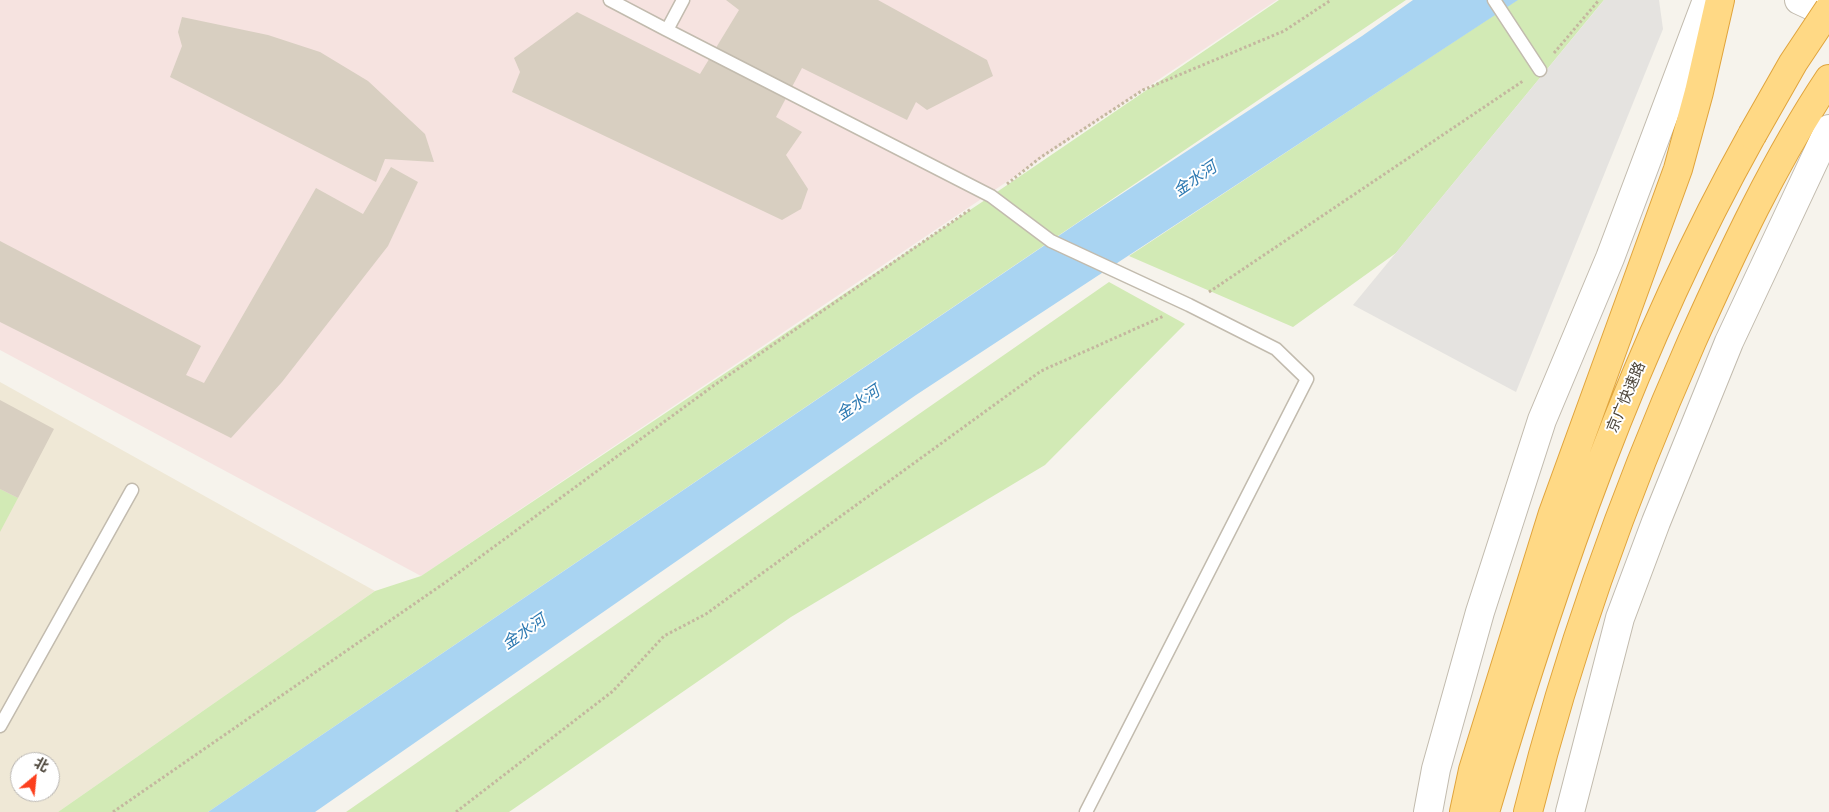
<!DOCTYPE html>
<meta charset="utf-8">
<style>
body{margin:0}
#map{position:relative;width:1829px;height:812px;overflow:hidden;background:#f6f3ec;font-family:Lato,"Noto Sans SC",sans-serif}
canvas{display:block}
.north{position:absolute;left:10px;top:752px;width:50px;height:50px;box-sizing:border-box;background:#fff;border:1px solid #b7b4b0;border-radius:50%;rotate:28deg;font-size:14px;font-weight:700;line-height:20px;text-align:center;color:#4b4439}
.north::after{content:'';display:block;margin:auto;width:18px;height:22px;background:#fc3f1d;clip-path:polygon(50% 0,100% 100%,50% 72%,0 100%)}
</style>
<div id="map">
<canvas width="1829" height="812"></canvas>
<div class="north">北</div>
</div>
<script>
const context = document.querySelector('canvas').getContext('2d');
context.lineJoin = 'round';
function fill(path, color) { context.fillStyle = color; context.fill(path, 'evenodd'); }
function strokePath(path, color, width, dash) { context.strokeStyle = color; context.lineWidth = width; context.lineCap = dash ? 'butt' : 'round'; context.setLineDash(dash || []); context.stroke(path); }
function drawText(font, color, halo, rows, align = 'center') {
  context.font = font + ' Lato,"Noto Sans SC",sans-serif'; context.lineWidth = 4; context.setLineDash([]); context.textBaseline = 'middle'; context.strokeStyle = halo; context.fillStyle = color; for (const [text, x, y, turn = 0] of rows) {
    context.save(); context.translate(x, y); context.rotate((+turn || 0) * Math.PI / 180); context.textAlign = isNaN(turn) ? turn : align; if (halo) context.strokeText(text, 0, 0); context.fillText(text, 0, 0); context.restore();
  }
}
const education = new Path2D(`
 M0 382 375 591 58 812H0ZM20 762H50V792H20Z`);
const medical = new Path2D(`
 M0 0H1277L421 576 0 350Z`);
const green = new Path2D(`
 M1279 0H1406L208 812H58L375 591 421 576 991 196Z
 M1517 0H1604L1396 253 1293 327 1129 256Z
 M1109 282 1185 324 1045 465 791 617 509 812H346Z
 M0 489 18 498 0 532Z`);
const parking = new Path2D(`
 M1604 0H1659L1663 29 1516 392 1353 305Z`);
const water = new Path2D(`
 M1413 0H1518L916 395 315 812H208L1082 220 1362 36Z`);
const building = new Path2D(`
 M726 0H878L987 60 993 76 927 110 916 102 907 120 802 68 776 117 802 132 786 155 808 189 801 209 782 220 512 92 520 72 514 58 577 12 700 74 739 10Z
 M182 17 268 35 320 52 368 81 425 134 434 162 385 159 376 182 170 77 182 46 178 32Z
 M391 167 418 182 388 246 282 382 231 438 0 322V241L201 346 186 375 204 383 316 188 363 214Z
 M0 400 54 429 18 498 0 489Z`);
const path = new Path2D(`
 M1554 53 1599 0
 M1007 184 1041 157 1143 90 1284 31 1331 0
 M1209 292 1523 81
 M113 812 446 582 713 386 971 209
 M456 812 613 691 664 636 706 614 1041 371 1164 316`);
const service = new Path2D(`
 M610 0 667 30 683 0
 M1494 0 1540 70
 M667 30 991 196 1051 241 1189 305 1276 349 1307 379 1086 812
 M0 726 132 490`);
const tertiary = new Path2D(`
 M1799 0 1829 14
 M1428 812 1436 769 1480 612 1542 420 1610 258 1707 0
 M1570 812 1620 618 1656 522 1729 342 1829 129`);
const trunk = new Path2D(`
 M1464 812 1473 770 1553 513 1678 169 1699 92 1720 0
 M1485 812C1554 578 1633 348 1752 135
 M1528 812C1568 651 1625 493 1692 341 1732 252 1775 160 1829 79`);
const trunkBridge = new Path2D(`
 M1752 135 1793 63 1829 9`);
const streetNames = [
 ["京广快速路",1626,397,-67]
];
const waterNames = [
 ["金水河",1195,179,-34],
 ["金水河",858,403,-34],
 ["金水河",524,632,-34]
];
fill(education, '#efe8d6');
fill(medical, '#f6e3e0');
fill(green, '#d2eab5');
fill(parking, '#e5e3e0');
fill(water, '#a9d4f2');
fill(building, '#d8cfc1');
strokePath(service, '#c2bbae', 15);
strokePath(tertiary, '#c2bbae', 30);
strokePath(trunk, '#e0a43c', 30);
strokePath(path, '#c4b79f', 3, [2.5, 2.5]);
strokePath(service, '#fff', 12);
strokePath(tertiary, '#fff', 28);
strokePath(trunk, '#ffd985', 28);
strokePath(trunkBridge, '#e0a43c', 30, []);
strokePath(trunkBridge, '#ffd985', 28);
drawText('15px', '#4b4439', '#fff', streetNames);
drawText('italic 16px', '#2e7ab2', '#fff', waterNames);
</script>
